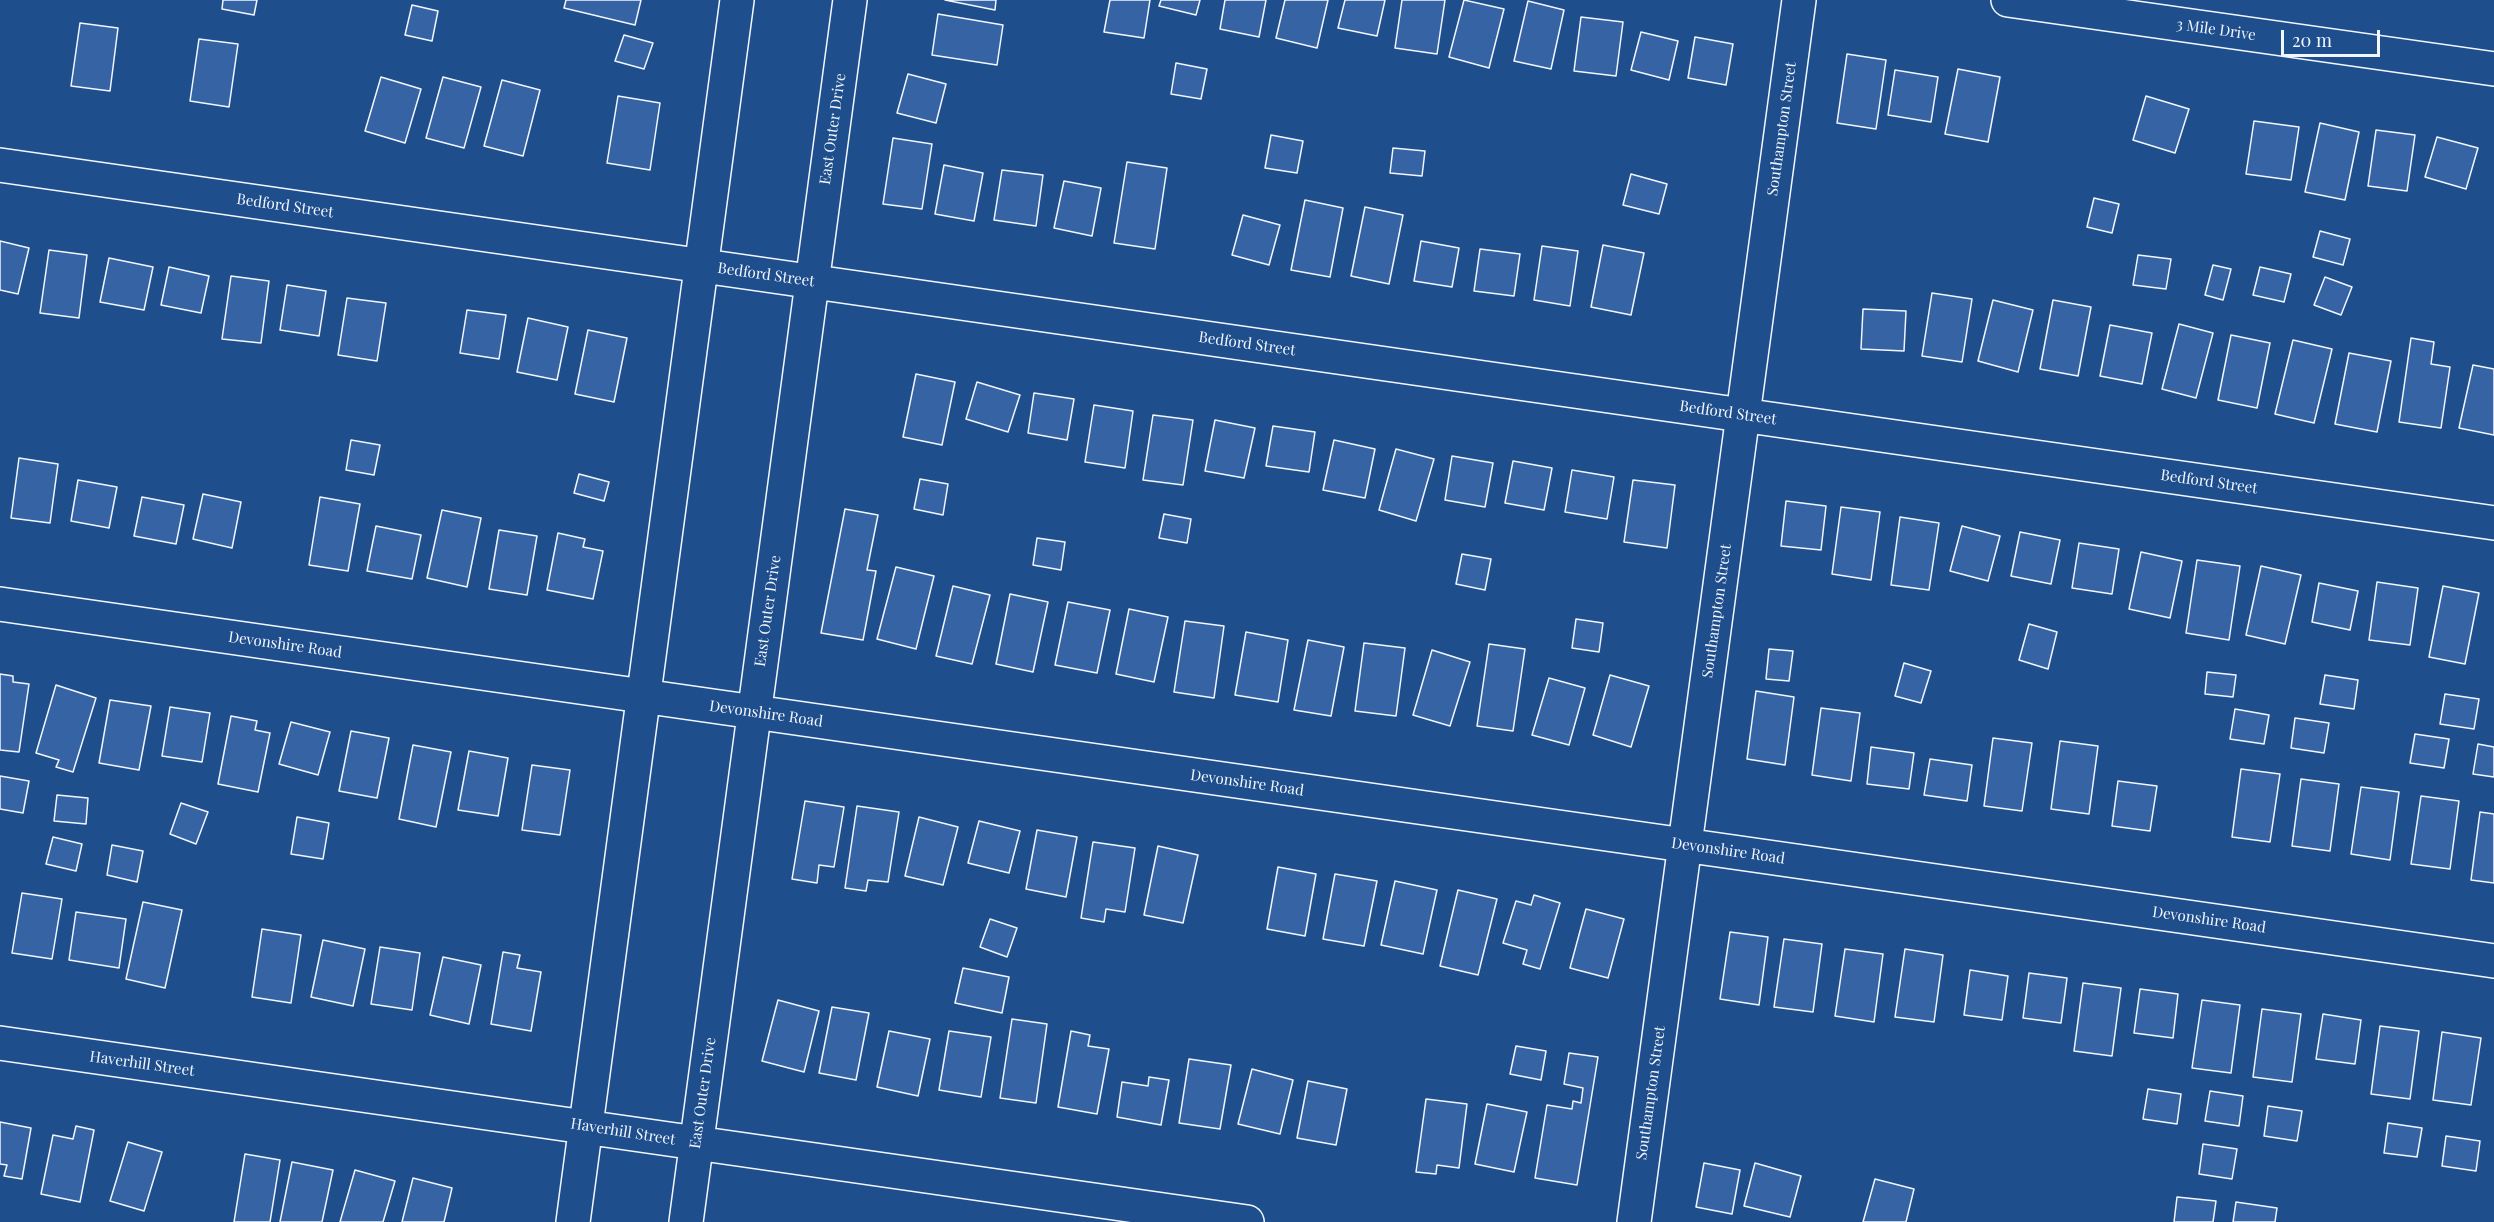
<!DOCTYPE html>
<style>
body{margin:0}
#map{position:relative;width:2494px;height:1222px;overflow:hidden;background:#1f4e8c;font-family:"Playfair Display",serif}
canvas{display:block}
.scale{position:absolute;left:2281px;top:30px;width:99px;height:27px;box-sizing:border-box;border:3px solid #f2f6ff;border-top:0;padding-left:8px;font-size:18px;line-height:21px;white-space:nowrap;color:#f2f6ff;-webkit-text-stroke:4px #1f4e8c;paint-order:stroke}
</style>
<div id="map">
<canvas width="2494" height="1222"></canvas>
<div class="scale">20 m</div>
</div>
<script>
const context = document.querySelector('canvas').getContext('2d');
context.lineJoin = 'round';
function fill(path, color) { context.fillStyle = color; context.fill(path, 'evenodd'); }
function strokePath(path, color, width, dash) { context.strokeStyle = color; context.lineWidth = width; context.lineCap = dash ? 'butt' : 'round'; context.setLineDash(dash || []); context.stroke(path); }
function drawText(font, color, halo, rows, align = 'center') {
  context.font = font + ' "Playfair Display",serif'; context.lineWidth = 4.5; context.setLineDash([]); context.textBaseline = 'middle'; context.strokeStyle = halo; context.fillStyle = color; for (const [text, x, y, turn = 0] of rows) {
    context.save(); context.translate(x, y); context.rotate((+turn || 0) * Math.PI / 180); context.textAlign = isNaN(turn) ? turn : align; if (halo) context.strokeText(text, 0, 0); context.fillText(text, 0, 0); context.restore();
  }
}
const building = new Path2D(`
 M223 0H257L254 15 222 9Z
 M566 0H641L635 25 564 8Z
 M945 0H996L995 10Z
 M1110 0H1150L1144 38 1104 32Z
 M1161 0H1200L1196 15 1159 6Z
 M1225 0H1266L1259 37 1220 29Z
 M1285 0H1328L1317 48 1276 38Z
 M1345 0H1385L1377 36 1338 28Z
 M1402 0H1445L1437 54 1395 48Z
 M1464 0 1504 9 1489 68 1449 57Z
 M1528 1 1564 10 1551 69 1514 61Z
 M412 5 438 11 432 41 405 35Z
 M938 14 1003 25 997 65 932 55Z
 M1581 17 1623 22 1616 76 1574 71Z
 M80 23 118 28 110 91 71 86Z
 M1641 32 1678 41 1669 80 1631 70Z
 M624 35 653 43 644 69 615 61Z
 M1695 37 1733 44 1726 85 1688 78Z
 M199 39 238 44 229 107 190 101Z
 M1847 54 1886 60 1876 129 1837 123Z
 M1176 63 1207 69 1201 99 1171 94Z
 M1958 69 2000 77 1988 142 1945 134Z
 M1895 70 1938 77 1931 122 1888 115Z
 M908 74 946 84 936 123 897 113Z
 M381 77 421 89 405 143 365 131Z
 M443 77 481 87 464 148 426 138Z
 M502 80 540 90 523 156 484 146Z
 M618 96 660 103 650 170 607 163Z
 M2146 96 2189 109 2175 153 2133 140Z
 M2254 121 2299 127 2291 180 2246 174Z
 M2320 123 2359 132 2345 200 2305 192Z
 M2376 130 2415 135 2407 191 2368 186Z
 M1271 135 1303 141 1297 173 1265 168Z
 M2437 137 2478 148 2466 189 2425 177Z
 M893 138 932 144 922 209 883 204Z
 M1393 148 1425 151 1422 176 1390 173Z
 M1127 162 1167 168 1155 249 1114 243Z
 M944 165 983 173 974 221 935 214Z
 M1002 170 1043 175 1036 226 994 220Z
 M1631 174 1667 184 1659 214 1623 205Z
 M1064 181 1101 188 1092 236 1054 228Z
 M2094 198 2119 204 2112 233 2087 227Z
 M1305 200 1343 208 1330 277 1291 270Z
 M1365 207 1403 215 1389 284 1351 276Z
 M1243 215 1280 225 1269 265 1232 255Z
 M2320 231 2350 239 2343 265 2313 257Z
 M0 241 29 248 18 294 0 290Z
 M1421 241 1459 248 1452 287 1414 281Z
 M1603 245 1644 253 1631 315 1591 307Z
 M1542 246 1578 251 1570 306 1534 300Z
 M1480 249 1520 254 1514 296 1474 291Z
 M49 250 87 255 79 318 40 313Z
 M2138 255 2171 259 2166 289 2133 285Z
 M109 258 153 267 144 310 100 302Z
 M2213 265 2231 269 2223 300 2205 295Z
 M169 267 209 276 201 313 161 305Z
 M2260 267 2291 274 2284 302 2253 295Z
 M231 276 269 281 261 343 222 339Z
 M2325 277 2352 287 2341 315 2314 305Z
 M287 285 326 291 319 336 280 330Z
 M1932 293 1972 299 1962 362 1922 356Z
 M347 298 386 303 377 361 338 355Z
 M1993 300 2033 310 2018 372 1978 361Z
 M2053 300 2091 307 2078 376 2040 369Z
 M1863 309 1906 311 1904 351 1861 349Z
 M467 310 506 315 499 359 460 353Z
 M528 318 568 327 557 380 517 372Z
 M2179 324 2213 333 2196 398 2162 389Z
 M2110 325 2152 333 2142 384 2100 376Z
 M588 330 627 338 614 402 575 394Z
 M2231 335 2270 343 2257 408 2218 400Z
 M2411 338 2434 342 2431 364 2450 367 2441 428 2399 422Z
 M2293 340 2332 349 2314 423 2275 414Z
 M2349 353 2391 361 2377 432 2335 424Z
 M2473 365 2494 369V435L2459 428Z
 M916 374 955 382 942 445 903 437Z
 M977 382 1020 395 1008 432 966 419Z
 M1034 393 1074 399 1067 440 1028 433Z
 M1094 405 1133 411 1125 468 1085 462Z
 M1153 415 1193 420 1183 485 1143 480Z
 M1215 420 1255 428 1244 478 1205 471Z
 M1273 426 1315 432 1309 472 1266 466Z
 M351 440 380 445 374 475 346 470Z
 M1334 440 1375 449 1365 498 1323 490Z
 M1396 449 1434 459 1416 521 1379 510Z
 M1452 456 1493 463 1485 507 1445 500Z
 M19 458 58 464 50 523 11 518Z
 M1513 461 1552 468 1544 510 1505 503Z
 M1572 470 1614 477 1607 519 1565 512Z
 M579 474 609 482 604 501 574 493Z
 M920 479 948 484 943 515 914 509Z
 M78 480 117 487 109 528 71 521Z
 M1633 480 1675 485 1667 548 1624 542Z
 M203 494 241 502 232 548 193 539Z
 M142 497 184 505 176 544 134 536Z
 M320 497 360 504 348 571 309 565Z
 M1786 501 1826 506 1821 550 1781 546Z
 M1841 507 1880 512 1871 580 1832 574Z
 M845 509 878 515 867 570 876 571 863 640 821 633Z
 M442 510 481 518 467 587 427 578Z
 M1164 514 1191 519 1187 543 1159 538Z
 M1900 517 1939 523 1929 590 1891 585Z
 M376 526 421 535 412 579 367 571Z
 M1962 526 2000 536 1988 581 1950 571Z
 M499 530 537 536 527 595 489 589Z
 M2020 532 2060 540 2051 584 2011 576Z
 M558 533 585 539 583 547 603 551 593 599 547 590Z
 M1037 538 1065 542 1061 570 1033 565Z
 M2079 543 2119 549 2112 594 2072 588Z
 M2141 552 2182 561 2170 618 2129 609Z
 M1462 554 1491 559 1485 590 1456 584Z
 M2197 560 2240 566 2229 640 2186 633Z
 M2261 566 2301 575 2285 644 2246 635Z
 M896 567 934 576 916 649 877 639Z
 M2377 582 2418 588 2410 645 2369 640Z
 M2319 583 2358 591 2350 630 2312 622Z
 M953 586 990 595 972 664 936 656Z
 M2443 586 2479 593 2465 664 2429 657Z
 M1010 594 1048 602 1033 672 996 664Z
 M1068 602 1110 610 1097 673 1055 665Z
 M1129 609 1168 617 1154 682 1116 674Z
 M1576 619 1603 623 1599 652 1572 648Z
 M1185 621 1224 626 1214 698 1174 692Z
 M2029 624 2057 632 2048 669 2019 660Z
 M1246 632 1288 640 1278 702 1235 695Z
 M1308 640 1344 647 1331 716 1294 710Z
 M1364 643 1405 648 1396 716 1355 711Z
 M1489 644 1525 649 1513 731 1477 726Z
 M1769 649 1793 651 1789 681 1766 679Z
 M1432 650 1470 662 1450 726 1413 715Z
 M1904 663 1931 671 1921 703 1895 696Z
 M2207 672 2236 675 2233 697 2205 694Z
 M0 674 13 676V682L29 684 19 752 0 750Z
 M1610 675 1649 686 1631 747 1593 735Z
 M2325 675 2358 680 2354 709 2320 704Z
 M1549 678 1585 688 1569 745 1532 735Z
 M56 685 96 698 73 772 56 767 59 760 36 753Z
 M1756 691 1794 697 1785 765 1747 759Z
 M2445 694 2479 699 2474 729 2440 724Z
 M110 700 151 706 139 770 99 763Z
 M170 707 210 713 202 762 162 756Z
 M1821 708 1860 713 1851 781 1812 775Z
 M2235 709 2269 715 2264 744 2230 739Z
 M231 716 257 721 255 730 270 733 258 792 218 784Z
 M2295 718 2329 723 2324 753 2291 748Z
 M291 722 330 732 318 775 279 764Z
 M351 731 389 738 377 798 339 791Z
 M2415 734 2449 739 2444 768 2410 763Z
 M1993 738 2032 743 2022 811 1984 806Z
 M2060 741 2098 746 2089 814 2051 809Z
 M2478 744 2494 747V777L2473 774Z
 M413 745 451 752 436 827 399 819Z
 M1871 747 1914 753 1909 789 1867 784Z
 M469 751 508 758 498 816 458 810Z
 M1930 759 1972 765 1967 801 1924 795Z
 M532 765 570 770 560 835 522 830Z
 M2241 769 2280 774 2270 842 2232 837Z
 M0 776 29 781 23 813 0 809Z
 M2301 779 2339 784 2330 851 2292 846Z
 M2118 781 2157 786 2150 831 2112 826Z
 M2361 787 2399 792 2390 860 2351 854Z
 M57 795 88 798 86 824 54 821Z
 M2421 796 2459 801 2450 869 2411 864Z
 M805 801 844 807 834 867 819 865 817 883 792 879Z
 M181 803 208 812 196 844 170 834Z
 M857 806 899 812 888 882 868 880 866 891 845 888Z
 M2480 812 2494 814V883L2471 880Z
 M297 817 329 823 323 859 291 854Z
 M919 817 958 827 943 885 905 876Z
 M979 821 1020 831 1009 873 968 863Z
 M1037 830 1077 837 1066 897 1026 889Z
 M53 837 82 844 76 871 46 864Z
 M1093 842 1135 848 1125 912 1106 909 1104 922 1081 918Z
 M112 845 143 851 137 882 107 875Z
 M1158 846 1198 855 1183 923 1144 915Z
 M1278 867 1316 874 1305 936 1267 929Z
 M1335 874 1377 881 1364 946 1323 939Z
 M1395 881 1437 890 1423 954 1381 945Z
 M1458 890 1497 899 1478 975 1440 966Z
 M22 893 62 899 52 959 12 953Z
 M1534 895 1560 903 1540 969 1523 964 1527 950 1503 943 1516 901 1531 905Z
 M143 902 182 910 165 988 126 979Z
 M1586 909 1624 919 1608 978 1570 968Z
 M76 912 126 919 119 968 69 960Z
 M990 919 1017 928 1007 957 980 947Z
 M262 929 301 935 291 1003 252 997Z
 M1730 932 1768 937 1759 1005 1720 999Z
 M1784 939 1822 944 1813 1012 1774 1007Z
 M323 940 365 949 353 1006 311 997Z
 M380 947 420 953 412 1010 371 1004Z
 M1845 949 1883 954 1874 1022 1835 1016Z
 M1905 949 1943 955 1934 1022 1895 1017Z
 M503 952 520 955 517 968 541 972 531 1031 491 1024Z
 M443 957 481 965 469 1024 430 1015Z
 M963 968 1009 977 1002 1013 955 1003Z
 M1970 970 2008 976 2002 1020 1964 1015Z
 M2029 973 2067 978 2061 1023 2023 1018Z
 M2083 983 2121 988 2112 1056 2074 1051Z
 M2140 989 2178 994 2173 1038 2134 1033Z
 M778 1000 819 1011 804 1072 762 1061Z
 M2202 1000 2240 1005 2231 1073 2192 1068Z
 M832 1007 869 1013 856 1080 819 1073Z
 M2262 1009 2301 1014 2292 1082 2253 1077Z
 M2323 1014 2361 1020 2355 1064 2316 1059Z
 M1012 1019 1047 1024 1036 1103 1000 1098Z
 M2380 1026 2419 1031 2410 1099 2371 1094Z
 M889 1031 930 1039 918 1096 877 1087Z
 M949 1031 991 1037 981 1097 939 1090Z
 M1071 1031 1090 1035 1088 1046 1109 1049 1097 1114 1058 1107Z
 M2442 1032 2481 1038 2471 1105 2433 1100Z
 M1516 1046 1546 1051 1541 1080 1510 1074Z
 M1569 1053 1598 1057 1577 1185 1535 1178 1547 1105 1572 1109 1573 1101 1581 1103 1583 1088 1564 1084Z
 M1189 1059 1231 1065 1220 1129 1179 1123Z
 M1252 1069 1293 1080 1280 1134 1238 1124Z
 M1149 1077 1169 1080 1161 1125 1117 1117 1122 1082 1148 1086Z
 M1308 1081 1347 1089 1336 1145 1297 1138Z
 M2148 1089 2181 1094 2177 1124 2143 1119Z
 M2210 1091 2243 1096 2239 1126 2205 1121Z
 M1426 1099 1467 1104 1459 1168 1437 1165 1436 1174 1416 1172Z
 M1487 1104 1527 1112 1514 1172 1475 1164Z
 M2268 1106 2302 1111 2297 1141 2264 1136Z
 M0 1122 31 1128 22 1179 4 1176 7 1165 0 1164Z
 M2388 1123 2422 1128 2417 1157 2384 1153Z
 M76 1126 94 1130 80 1202 41 1194 53 1135 73 1139Z
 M2446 1136 2480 1141 2476 1171 2442 1166Z
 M128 1142 162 1152 144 1211 110 1201Z
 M2203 1144 2237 1149 2232 1179 2199 1174Z
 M245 1154 280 1160 270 1222H234Z
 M292 1162 333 1170 322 1222H280Z
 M1704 1163 1740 1170 1732 1214 1696 1207Z
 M1755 1163 1801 1176 1790 1217 1744 1206Z
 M355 1170 395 1181 383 1222H340Z
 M413 1178 452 1188 444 1222H402Z
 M1875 1179 1914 1189 1906 1222H1863Z
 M2177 1197 2216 1201 2213 1222H2174Z
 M2236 1202 2277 1208 2275 1222H2233Z`);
const minor = new Path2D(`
 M2008 0 2494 69
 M0 165 2494 523
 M0 604 2494 961
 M0 1043 1247 1222
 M573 1222 737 0
 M686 1222 850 0
 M1634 1222 1799 0`);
const streetNames = [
 ["3 Mile Drive",2216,30,8],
 ["East Outer Drive",833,129,-82],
 ["Southampton Street",1782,129,-82],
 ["Bedford Street",285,206,8],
 ["Bedford Street",766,275,8],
 ["Bedford Street",1247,344,8],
 ["Bedford Street",1728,413,8],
 ["Bedford Street",2209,482,8],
 ["East Outer Drive",768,611,-82],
 ["Southampton Street",1717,611,-82],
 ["Devonshire Road",285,645,8],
 ["Devonshire Road",766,714,8],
 ["Devonshire Road",1247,783,8],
 ["Devonshire Road",1728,851,8],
 ["Devonshire Road",2209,920,8],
 ["Haverhill Street",142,1064,8],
 ["East Outer Drive",703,1093,-82],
 ["Southampton Street",1651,1093,-82],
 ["Haverhill Street",623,1132,9]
];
fill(building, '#3563a3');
strokePath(building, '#f2f6ff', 1.5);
strokePath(minor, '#f2f6ff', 36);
strokePath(minor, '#1f4e8c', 33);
drawText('15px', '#f2f6ff', '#1f4e8c', streetNames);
</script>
